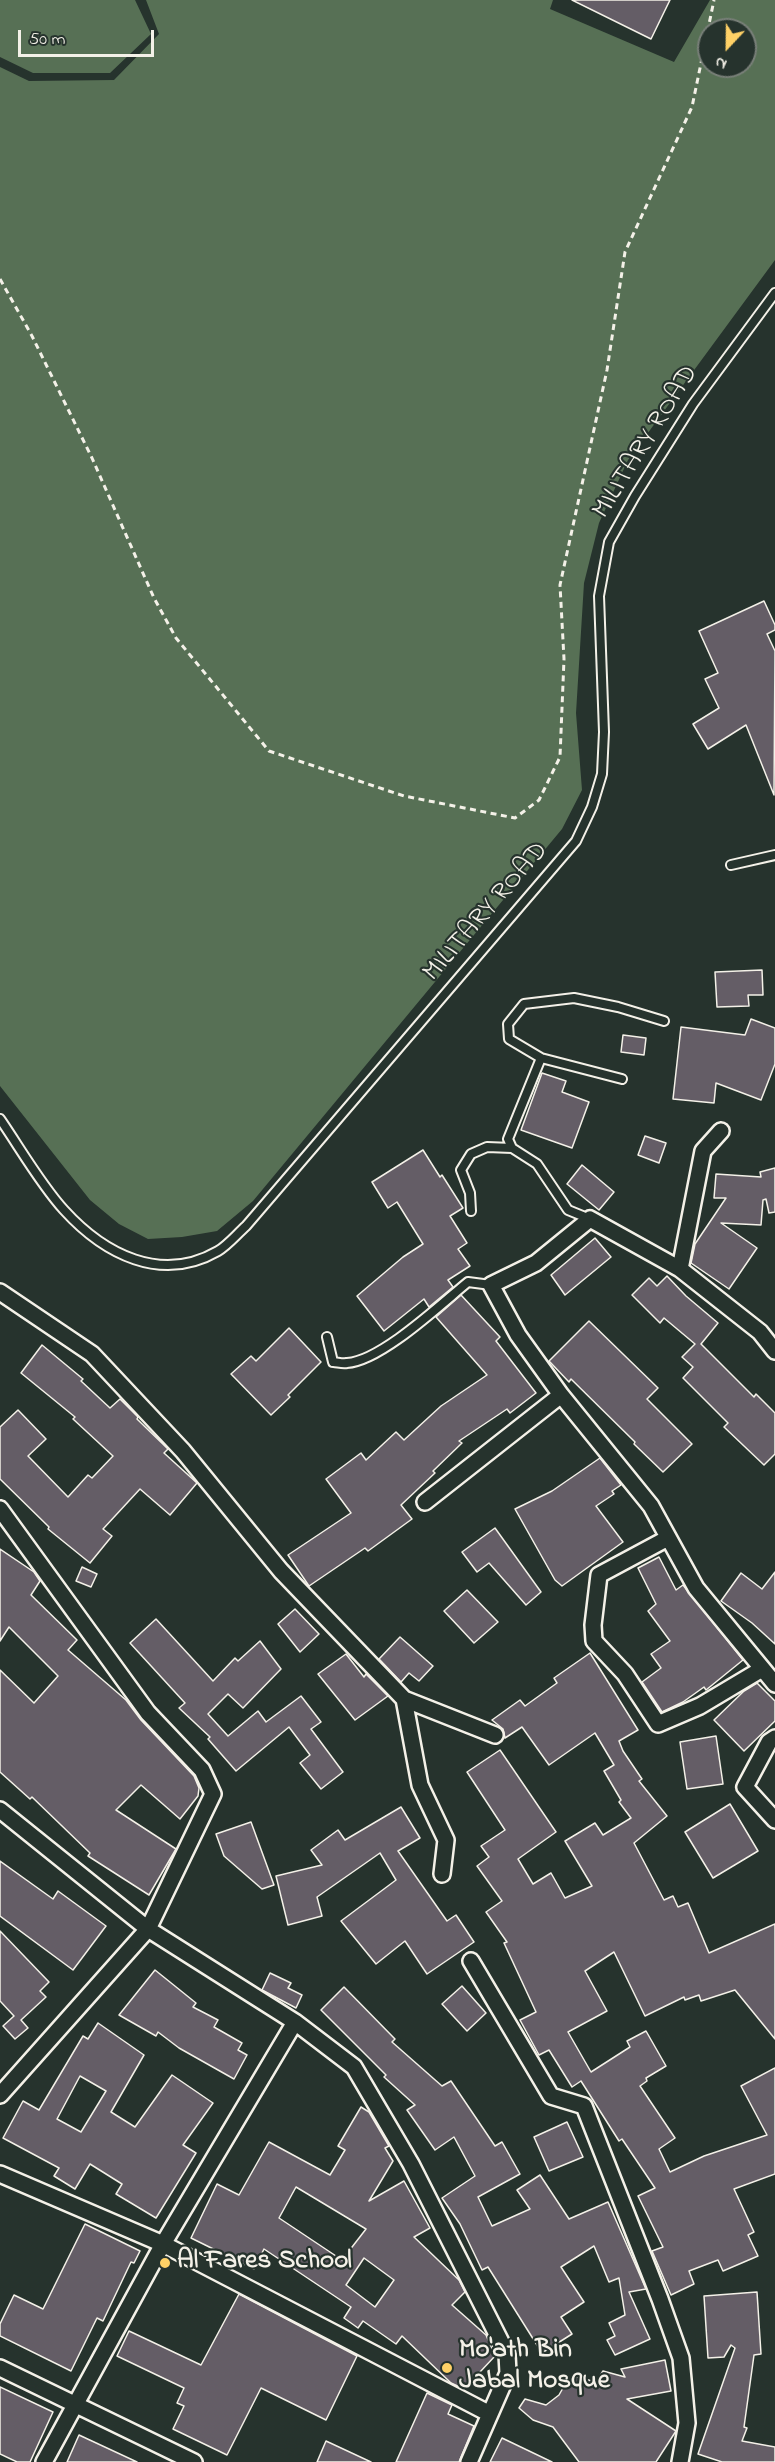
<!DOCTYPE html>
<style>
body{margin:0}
#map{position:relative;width:775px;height:2462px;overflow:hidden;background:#26332d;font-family:"Indie Flower",sans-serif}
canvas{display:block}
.north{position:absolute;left:697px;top:18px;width:60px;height:60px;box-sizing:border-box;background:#26332d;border:2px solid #787f78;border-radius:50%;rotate:202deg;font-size:16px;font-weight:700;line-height:24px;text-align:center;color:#f4f1e8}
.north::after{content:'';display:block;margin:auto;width:21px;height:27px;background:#ffd166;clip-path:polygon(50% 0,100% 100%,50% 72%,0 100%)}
.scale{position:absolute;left:18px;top:30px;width:136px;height:27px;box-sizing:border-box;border:3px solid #f4f1e8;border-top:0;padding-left:8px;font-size:18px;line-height:21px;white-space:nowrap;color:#f4f1e8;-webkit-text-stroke:4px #26332d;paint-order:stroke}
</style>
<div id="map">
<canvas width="775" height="2462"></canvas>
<div class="north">N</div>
<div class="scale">50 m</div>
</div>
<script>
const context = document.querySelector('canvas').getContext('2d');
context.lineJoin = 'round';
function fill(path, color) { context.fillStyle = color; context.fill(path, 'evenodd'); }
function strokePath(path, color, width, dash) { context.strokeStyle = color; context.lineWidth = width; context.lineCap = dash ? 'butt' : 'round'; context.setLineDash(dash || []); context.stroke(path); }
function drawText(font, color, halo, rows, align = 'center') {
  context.font = font + ' "Indie Flower",sans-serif'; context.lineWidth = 4.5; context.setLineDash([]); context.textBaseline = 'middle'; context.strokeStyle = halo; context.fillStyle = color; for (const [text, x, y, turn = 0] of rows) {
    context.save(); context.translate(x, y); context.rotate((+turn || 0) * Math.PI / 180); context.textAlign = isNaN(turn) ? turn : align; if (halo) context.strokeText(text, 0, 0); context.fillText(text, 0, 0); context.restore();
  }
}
const green = new Path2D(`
 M0 0H135L151 34 110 73H33L0 57Z
 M146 0H553L550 9 674 62 710 0H775V260L628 460 599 523 584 583 576 713 582 790 562 829 253 1201 217 1231 182 1237 148 1239 119 1224 90 1200 0 1086V67L29 81 114 80 159 34ZM709 30H745V66H709Z`);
const building = new Path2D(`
 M572 0H670L651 39Z
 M764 601 775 625V630L767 634 775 651 774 795 746 725 708 749 693 724 719 708 705 679 718 673 699 631Z
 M762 970 763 995H748L749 1006 717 1007 715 972Z
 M751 1019 775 1028V1064L761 1100 716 1083 714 1103 673 1099 681 1027 745 1035Z
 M623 1035 646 1038 644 1055 621 1052Z
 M542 1073 566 1081 562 1092 589 1102 572 1148 521 1130Z
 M645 1136 666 1143 659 1163 638 1155Z
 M423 1150 440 1177 442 1175 463 1208 450 1216 467 1243 458 1249 470 1266 448 1280 453 1287 429 1307 424 1299 384 1331 357 1296 403 1257 423 1244 397 1202 388 1208 372 1182Z
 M582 1165 614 1192 599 1210 567 1184Z
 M775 1168V1212L769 1213 766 1199 763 1200 761 1225 721 1223 757 1248 729 1289 691 1263 695 1244 726 1198H714L716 1174 761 1177 760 1172Z
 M595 1238 611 1257 565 1295 551 1275Z
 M667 1276 686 1296 718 1323 701 1344 754 1397 756 1394 775 1413V1454L764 1465 724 1427 728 1423 683 1378 693 1367 682 1357 695 1344 664 1318 660 1323 632 1295 649 1278 657 1286Z
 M461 1295 500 1337 496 1341 536 1393 510 1413 507 1409 459 1441 462 1443 433 1471 435 1473 401 1505 412 1519 368 1551 365 1548 309 1586 288 1555 351 1513 326 1479 361 1453 366 1460 396 1432 404 1440 441 1406 487 1375 436 1317Z
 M589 1321 658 1388 647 1399 692 1444 663 1472 634 1444 635 1442 571 1379 569 1382 549 1361Z
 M289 1328 321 1362 288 1395 290 1397 271 1415 231 1374 251 1356 256 1361Z
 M42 1345 83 1379 81 1381 110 1408 120 1399 138 1417 137 1419 168 1449 164 1453 197 1483 170 1515 140 1489 103 1529 112 1536 90 1563 48 1529 49 1527 0 1479V1427L18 1410 46 1439 28 1456 68 1497 88 1475 92 1478 113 1456 73 1419 75 1417 21 1373Z
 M600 1458 621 1485 612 1491 614 1494 596 1506 623 1542 562 1586 555 1580 515 1509 552 1491Z
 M495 1528 541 1592 526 1605 489 1563 477 1572 462 1552Z
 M0 1549 34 1572 40 1581 31 1595 77 1640 68 1650 126 1700 141 1720 194 1776 199 1788 198 1796 180 1819 141 1785 116 1810 176 1849 149 1895 88 1856 90 1853 32 1797 30 1799 0 1772V1670L34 1703 58 1676 9 1627 0 1641Z
 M659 1557 676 1590 683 1585 743 1660 706 1690 704 1687 683 1702 662 1712 642 1682 661 1668 651 1654 670 1641 648 1611 656 1604 638 1568Z
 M82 1567 97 1574 91 1587 76 1581Z
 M775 1572V1644L752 1623 721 1601 741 1573 762 1589Z
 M467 1590 498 1622 474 1643 444 1611Z
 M295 1609 319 1634 300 1652 278 1624Z
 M156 1619 213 1681 235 1658 238 1661 260 1641 281 1669 243 1708 228 1694 208 1714 228 1736 258 1711 266 1722 301 1696 321 1722 311 1729 343 1772 321 1789 300 1763 310 1755 289 1727 236 1771 208 1739 210 1737 179 1708 185 1703 130 1643Z
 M400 1637 433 1666 419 1681 409 1673 401 1682 379 1659Z
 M590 1653 638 1730 619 1741 623 1751 642 1779 639 1781 667 1816 634 1843 664 1900 673 1896 678 1907 688 1903 709 1953 775 1924V2039L735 1990 701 2001 699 1995 685 2000 684 1997 645 2016 614 1952 585 1971 607 2011 568 2032 591 2072 630 2047 627 2041 646 2031 666 2066 646 2078 647 2081 640 2086 675 2138 659 2149 670 2172 704 2156 767 2135 741 2086 775 2068V2174L734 2189 754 2232 748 2235 758 2256 723 2271 718 2260 689 2271 694 2284 671 2295 652 2251 663 2247 638 2196 655 2188 622 2139 619 2141 581 2081 572 2087 549 2050 539 2055 520 2020 536 2012 504 1943 507 1942 486 1912 502 1901 477 1866 489 1857 481 1846 505 1830 467 1772 500 1750 556 1832 518 1859 533 1884 551 1873 565 1898 592 1886 565 1841 595 1823 603 1835 631 1818 619 1802 621 1800 604 1771 614 1765 595 1733 549 1765 522 1727 505 1738 503 1729 492 1720 520 1700 525 1706 557 1683 554 1678Z
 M346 1654 364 1677 366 1674 388 1696 355 1720 318 1674Z
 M757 1683 775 1701V1721L744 1751 714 1720 744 1691Z
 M716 1736 723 1784 687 1789 680 1742Z
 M730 1804 758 1851 713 1878 685 1832Z
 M401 1807 420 1838 398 1851 447 1921 456 1915 474 1942 427 1974 405 1941 376 1964 341 1921 396 1880 380 1853 317 1897 322 1916 288 1925 276 1876 322 1865 311 1850 338 1830 345 1840Z
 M251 1822 274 1885 262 1889 224 1856 216 1834Z
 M0 1861 53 1899 58 1891 106 1926 73 1970 0 1916Z
 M0 1931 49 1982 40 1991 46 1997 21 2020 28 2028 15 2039 3 2026 14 2016 0 2001Z
 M155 1970 196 2003 193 2007 218 2020 214 2027 242 2043 238 2050 247 2055 234 2079 179 2048 158 2032 156 2036 119 2015Z
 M270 1973 291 1983 288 1988 302 1995 296 2008 262 1990Z
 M462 1986 486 2013 467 2031 442 2004Z
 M344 1987 395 2039 392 2042 442 2086 451 2081 495 2146 502 2142 520 2174 478 2197 492 2226 530 2209 517 2190 540 2175 569 2219 608 2202 646 2289 629 2292 650 2339 615 2355 607 2340 615 2336 609 2323 625 2315 619 2278 609 2282 594 2246 561 2267 584 2302 561 2317 572 2334 542 2353 488 2267 482 2270 460 2224 442 2198 475 2176 454 2137 435 2150 407 2110 415 2105 384 2077 386 2075 321 2010Z
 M98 2023 144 2055 111 2112 135 2127 172 2075 213 2103 183 2145 196 2153 156 2218 116 2194 122 2184 90 2164 75 2189 54 2176 59 2168 3 2138 23 2101 39 2110 83 2036 88 2039ZM80 2076 106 2091 81 2132 57 2119Z
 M361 2107 369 2112 389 2146 385 2148 393 2161 369 2201 404 2181 430 2228 414 2237 459 2280 465 2292 452 2305 486 2335 495 2356 464 2389 451 2383 402 2336 396 2344 363 2321 358 2328 344 2318 351 2307 264 2249 254 2269 191 2238 217 2184 239 2195 269 2142 330 2175 345 2150 338 2146ZM296 2187 366 2229 342 2260 279 2218ZM364 2258 394 2280 375 2307 346 2285Z
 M567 2122 583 2157 549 2171 534 2137Z
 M85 2224 140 2251 134 2263 131 2262 103 2321 97 2318 71 2371 0 2336V2324L14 2295 43 2309Z
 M757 2292 761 2354 754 2355 744 2427 747 2428 742 2441 775 2447V2462H722L698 2454 735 2348 731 2345 724 2357 708 2358 704 2296Z
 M239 2294 357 2356 326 2420 261 2388 227 2455 173 2429 184 2406 177 2403 184 2388 117 2356 129 2331 201 2365Z
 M665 2360 671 2391 627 2399 676 2431 656 2462H579L553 2427 533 2420 519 2408 525 2399 546 2405 559 2395 568 2379 577 2377 596 2382 603 2371 625 2377 621 2369Z
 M0 2387 53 2412 30 2462H17L0 2454Z
 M427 2393 452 2405 448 2414 474 2426 459 2462H396Z
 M79 2435 137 2462H67Z
 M502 2438 552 2462H490Z
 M326 2441 371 2462H317Z`);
const path = new Path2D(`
 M0 279 32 336 92 458 154 598 176 638 269 751 404 796 515 818 539 800 560 757 564 659 560 585 607 370 625 252 692 107 714 0`);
const lane = new Path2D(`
 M731 865 775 855
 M622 1079 541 1058 509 1039 508 1024 524 1004 574 998 618 1007 664 1021
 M0 1119C20 1148 41 1185 64 1210 104 1254 161 1284 218 1251 228 1245 237 1234 246 1226L576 841 592 807 602 774 604 732 599 596 609 542 635 496 693 404 775 293
 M512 1148 508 1139 541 1058
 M471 1211 470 1193 461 1170 471 1154 487 1147 512 1148 537 1164 568 1210 590 1219
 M327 1337 333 1362C337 1362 342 1364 347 1363 381 1361 441 1304 468 1282L491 1285`);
const street = new Path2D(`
 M680 1269 703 1151 721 1131
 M0 1292 92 1354 183 1451 281 1571 404 1699 495 1735
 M775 1351 760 1332 680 1269 590 1219 536 1263 491 1285 518 1335 561 1395 651 1506 696 1588 775 1684
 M425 1502 561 1395
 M0 1509 148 1713 202 1770 213 1794 148 1929 0 2095
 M668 1538 599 1575 593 1625 594 1641 625 1674 658 1724 700 1706 762 1669
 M404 1699 420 1785 446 1840 442 1874
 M775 1738 769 1742 745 1787 775 1820
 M0 1810 148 1929 295 2022 354 2067 411 2164 507 2354 508 2373 469 2462
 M471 1961 551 2096 584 2106 660 2299 681 2358 687 2423 680 2462
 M0 2174 163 2244 490 2414
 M0 2368 194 2462
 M44 2462 163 2244 295 2022`);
const markers = [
 [165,2263,6,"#ffd166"],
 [447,2368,6,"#ffd166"]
];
const streetNames = [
 ["MILITARY ROAD",647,443,-58],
 ["MILITARY ROAD",487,913,-49]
];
const poiNames = [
 ["Al Fares School",177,2263],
 ["Mo'ath Bin",459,2352],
 ["Jabal Mosque",459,2383]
];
fill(green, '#577055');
fill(building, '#645d66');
strokePath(building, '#f4f1e8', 1.5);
strokePath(lane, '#f4f1e8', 12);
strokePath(street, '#f4f1e8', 20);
strokePath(path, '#f4f1e8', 3, [6, 4.5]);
strokePath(lane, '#26332d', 8);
strokePath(street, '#26332d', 15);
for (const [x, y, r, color] of markers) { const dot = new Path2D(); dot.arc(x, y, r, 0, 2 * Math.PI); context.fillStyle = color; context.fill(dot); strokePath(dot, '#26332d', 2); }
drawText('27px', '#f4f1e8', '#26332d', streetNames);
drawText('bold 27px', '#f4f1e8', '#26332d', poiNames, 'left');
</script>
